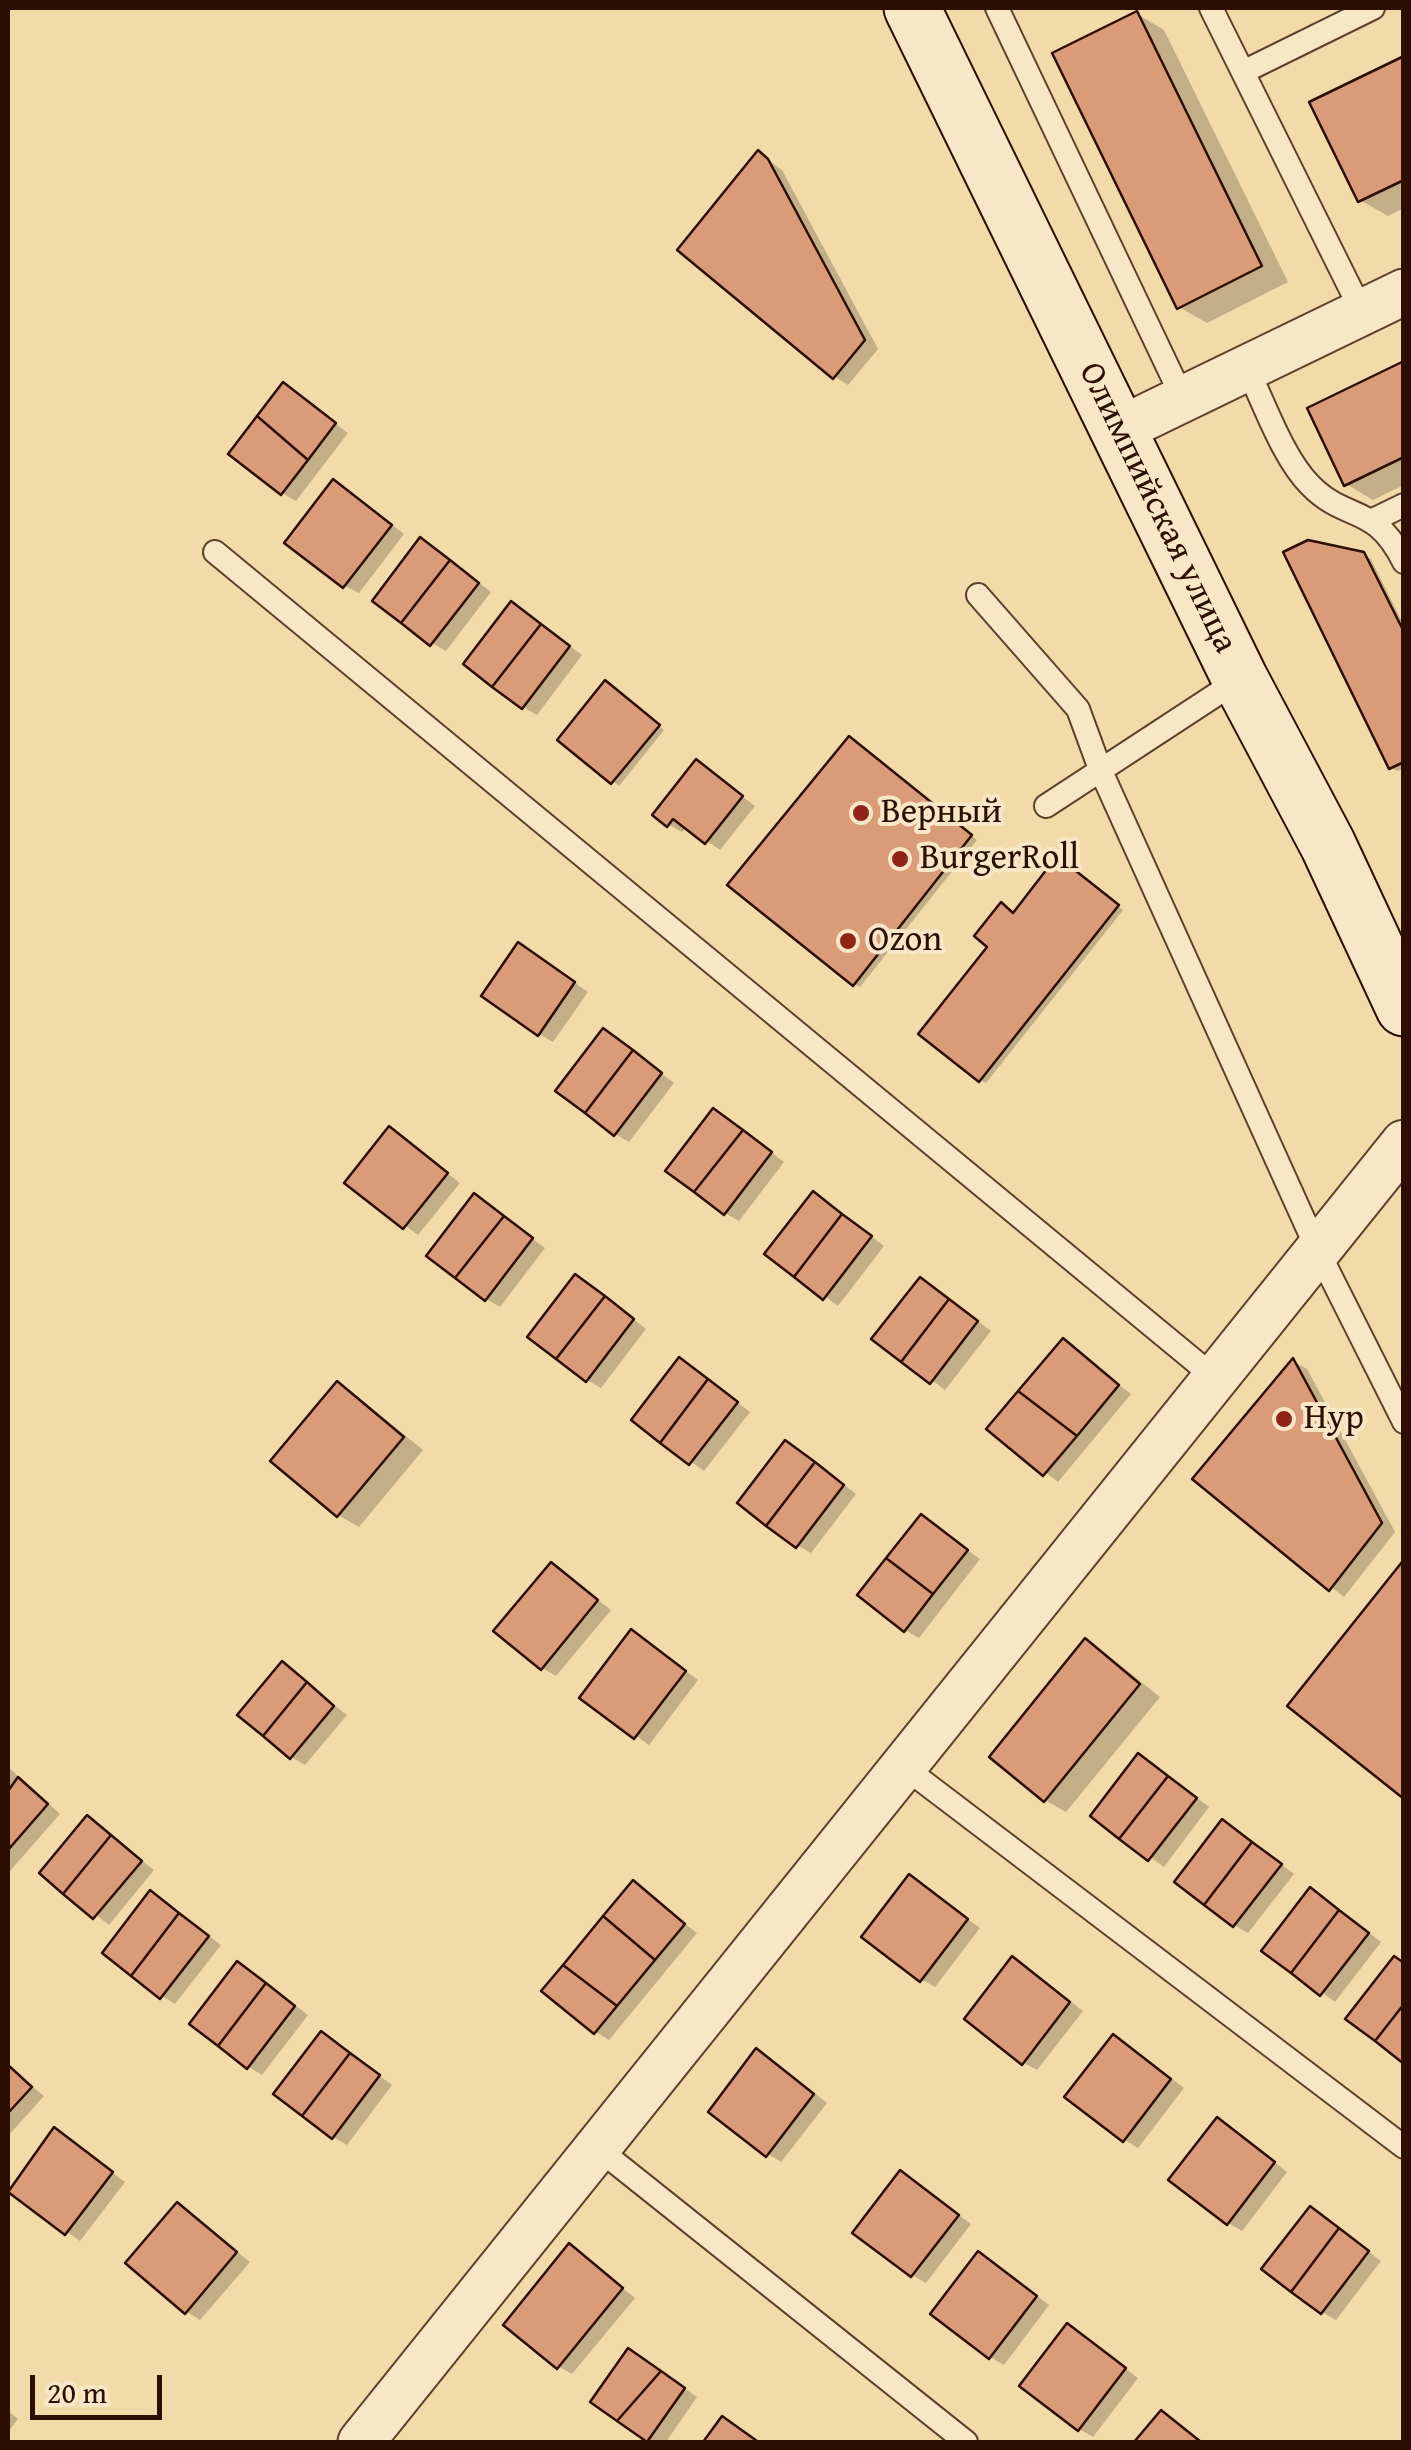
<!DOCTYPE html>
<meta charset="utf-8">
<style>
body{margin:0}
#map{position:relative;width:1411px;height:2450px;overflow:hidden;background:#f3daa9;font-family:"Gentium Book Plus",serif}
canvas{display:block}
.frame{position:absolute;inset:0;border:10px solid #2c0e02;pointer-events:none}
.scale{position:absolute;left:30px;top:2375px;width:132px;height:45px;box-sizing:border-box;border:5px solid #2c0e02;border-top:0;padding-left:12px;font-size:30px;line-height:35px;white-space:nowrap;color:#2c0e02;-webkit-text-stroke:8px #f7e7c7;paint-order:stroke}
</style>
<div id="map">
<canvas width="1411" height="2450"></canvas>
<div class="frame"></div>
<div class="scale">20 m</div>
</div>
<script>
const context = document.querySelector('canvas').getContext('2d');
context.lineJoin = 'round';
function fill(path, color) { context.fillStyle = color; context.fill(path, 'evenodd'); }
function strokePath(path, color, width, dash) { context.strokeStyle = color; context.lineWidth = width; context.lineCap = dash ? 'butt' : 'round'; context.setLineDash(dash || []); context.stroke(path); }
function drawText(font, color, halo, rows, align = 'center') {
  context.font = font + ' "Gentium Book Plus",serif'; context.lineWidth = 8; context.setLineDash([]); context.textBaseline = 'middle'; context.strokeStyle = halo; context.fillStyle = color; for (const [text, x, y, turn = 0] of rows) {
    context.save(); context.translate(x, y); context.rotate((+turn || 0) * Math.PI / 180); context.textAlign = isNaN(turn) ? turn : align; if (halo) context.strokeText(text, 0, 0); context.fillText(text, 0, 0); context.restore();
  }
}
const shadow = new Path2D(`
 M1137 14 1164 30 1288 282 1207 323 1179 307Z
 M1404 58V208L1388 216 1360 200Z
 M759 153 782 170 878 349 848 385 835 377Z
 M1404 364V485L1373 500 1346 484Z
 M284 385 348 433 296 501 282 493Z
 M347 490 404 534 359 593 345 586Z
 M434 548 491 592 446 651 432 643Z
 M1364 555 1371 559 1404 626V768L1397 771 1391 768Z
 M512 604 582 655 537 715 523 707Z
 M612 687 664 730 619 786 560 740Z
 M856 742 977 840 860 987 854 984Z
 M697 762 755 806 720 850 687 827 682 832 669 825Z
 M1064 863 1123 910 986 1083 980 1080 991 947 1014 915Z
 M533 954 588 992 553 1042 539 1034Z
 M618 1040 674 1083 629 1142 615 1134Z
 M727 1119 784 1162 739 1221 725 1213Z
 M389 1129 460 1183 418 1235 347 1182Z
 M475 1196 545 1248 500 1307 486 1299Z
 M827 1203 884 1246 838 1306 768 1254Z
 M590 1285 646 1329 601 1388 587 1380Z
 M934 1288 991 1331 945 1390 875 1339Z
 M1063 1341 1131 1394 1058 1482 990 1429Z
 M1293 1361 1307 1369 1395 1532 1344 1597 1195 1479Z
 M693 1368 750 1412 704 1471 634 1420Z
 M337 1385 358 1397 423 1450 359 1527 338 1515Z
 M799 1451 856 1494 811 1553 797 1545Z
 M921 1517 980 1559 919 1638 905 1630Z
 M552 1565 611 1610 556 1676 542 1668Z
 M645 1641 698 1680 649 1745 583 1698Z
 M1085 1642 1106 1654 1160 1697 1066 1812 1045 1800Z
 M282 1665 347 1715 305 1765 291 1757Z
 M1152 1764 1209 1807 1164 1867 1093 1815Z
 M8 1767 60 1814 10 1871 8 1869Z
 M87 1818 154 1870 109 1925 42 1873Z
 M1237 1830 1294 1874 1248 1933 1234 1925Z
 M910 1877 980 1928 935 1987 921 1979Z
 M633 1884 697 1933 609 2040 596 2032Z
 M151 1893 221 1945 175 2004 162 1996Z
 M1324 1899 1381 1942 1335 2002 1265 1950Z
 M1026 1967 1083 2011 1037 2070 1024 2063Z
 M251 1972 308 2015 262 2075 249 2067Z
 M322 2034 392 2085 347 2145 333 2137Z
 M1127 2045 1184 2088 1138 2148 1125 2140Z
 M770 2059 827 2103 781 2162 768 2154Z
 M8 2066 44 2096 8 2136Z
 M1231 2128 1287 2172 1242 2231 1228 2223Z
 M55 2131 125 2182 80 2241 9 2190Z
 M901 2173 971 2224 926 2283 912 2275Z
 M178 2205 250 2262 200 2320 187 2312Z
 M1324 2218 1381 2261 1336 2320 1322 2312Z
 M570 2247 635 2298 572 2374 558 2366Z
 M993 2262 1049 2305 1004 2365 990 2357Z
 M1081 2335 1138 2378 1093 2437 1079 2429Z
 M642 2359 697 2397 666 2442H654L594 2401Z
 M8 2411 18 2419 8 2432Z
 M722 2419 736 2427 758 2442H706Z`);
const building = new Path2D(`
 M1137 11 1262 266 1177 309 1052 53Z
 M1404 56V180L1358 202 1309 102Z
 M758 150 768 159 865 340 833 379 677 250Z
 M1404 361V457L1344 486 1307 408Z
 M283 382 336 423 308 460 257 416Z
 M257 416 308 460 281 495 228 454Z
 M333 479 392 525 343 588 284 543Z
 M420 537 450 560 401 623 372 601Z
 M1308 540 1364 552 1404 632V762L1389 769 1283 552Z
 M450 560 479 583 430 646 401 623Z
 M511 601 541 624 492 687 463 664Z
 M541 624 570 646 522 709 492 687Z
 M605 680 660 725 611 784 557 740Z
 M849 736 972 835 853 986 727 885Z
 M696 759 743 796 705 844 673 819 667 827 652 815Z
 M1057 856 1119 905 979 1082 918 1034 987 947 974 936 1001 902 1013 913Z
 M518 942 575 982 538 1036 481 996Z
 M603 1028 633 1050 585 1113 555 1091Z
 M633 1050 662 1073 614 1136 585 1113Z
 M713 1108 743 1130 694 1192 665 1171Z
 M389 1126 448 1173 403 1229 344 1183Z
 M743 1130 772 1152 724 1215 694 1192Z
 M813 1191 842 1214 794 1277 764 1254Z
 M474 1193 504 1216 455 1278 426 1256Z
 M842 1214 872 1236 823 1300 794 1277Z
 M504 1216 533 1238 485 1301 455 1278Z
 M575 1274 605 1296 556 1359 527 1337Z
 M920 1277 949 1299 901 1362 871 1339Z
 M605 1296 634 1319 586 1382 556 1359Z
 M949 1299 978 1321 930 1384 901 1362Z
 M1063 1338 1119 1385 1077 1436 1018 1391Z
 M679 1357 708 1379 660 1443 631 1420Z
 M1293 1358 1382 1523 1329 1591 1192 1479Z
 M708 1379 738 1402 689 1465 660 1443Z
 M337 1381 404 1437 337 1517 270 1461Z
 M1018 1391 1077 1436 1043 1476 986 1429Z
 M785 1440 815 1462 766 1526 737 1503Z
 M815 1462 844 1485 796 1548 766 1526Z
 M921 1514 968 1550 933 1594 886 1558Z
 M886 1558 933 1594 904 1632 857 1595Z
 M551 1562 598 1600 541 1670 493 1631Z
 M1402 1562 1404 1564V1799L1287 1706Z
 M631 1629 686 1671 634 1739 579 1698Z
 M1085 1638 1140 1684 1044 1802 989 1757Z
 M282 1661 307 1682 263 1736 237 1715Z
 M307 1682 334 1706 290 1759 263 1736Z
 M1138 1753 1168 1776 1119 1839 1090 1816Z
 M1168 1776 1197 1798 1148 1861 1119 1839Z
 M18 1777 48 1804 8 1850V1791Z
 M87 1815 111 1835 63 1894 39 1873Z
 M1222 1819 1252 1842 1204 1905 1174 1882Z
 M111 1835 142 1861 93 1919 63 1894Z
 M1252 1842 1282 1864 1233 1927 1204 1905Z
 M909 1874 968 1919 920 1982 861 1937Z
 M633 1880 685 1924 655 1960 603 1916Z
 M1310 1887 1339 1910 1291 1973 1261 1951Z
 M150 1890 179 1913 131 1976 102 1953Z
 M1339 1910 1369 1933 1320 1996 1291 1973Z
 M179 1913 209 1936 160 1999 131 1976Z
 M603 1916 655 1960 617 2006 563 1965Z
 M1012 1956 1070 2002 1022 2065 964 2019Z
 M1394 1956 1404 1963V2004L1375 2041 1345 2019Z
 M237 1961 266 1983 218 2046 189 2024Z
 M563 1965 617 2006 594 2034 541 1991Z
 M266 1983 295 2006 247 2069 218 2046Z
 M1404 2004V2064L1375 2041Z
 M321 2031 350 2053 302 2116 273 2094Z
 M1113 2034 1171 2079 1123 2142 1064 2097Z
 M756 2048 814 2094 766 2157 708 2112Z
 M350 2053 380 2075 332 2139 302 2116Z
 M8 2065 32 2087 8 2113Z
 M1217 2117 1275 2162 1227 2225 1168 2180Z
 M54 2127 113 2172 65 2235 8 2192Z
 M900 2170 959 2215 911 2277 852 2233Z
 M177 2202 237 2252 185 2314 125 2263Z
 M1310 2206 1339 2228 1291 2292 1261 2269Z
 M1339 2228 1369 2251 1321 2314 1291 2292Z
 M569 2243 623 2288 557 2369 503 2325Z
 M978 2251 1037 2296 989 2359 930 2314Z
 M1067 2323 1126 2368 1078 2431 1019 2386Z
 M628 2348 661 2371 617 2421 590 2402Z
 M661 2371 685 2388 647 2442 617 2421Z
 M1161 2410 1201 2442H1134Z
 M722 2416 757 2441 703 2442Z`);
const lane = new Path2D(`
 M997 8 1183 399
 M1211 8 1362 312
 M1243 72 1373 8
 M1247 368C1264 403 1283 458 1310 485 1347 523 1374 502 1404 562
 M1373 520 1404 505
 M215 552 1214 1377
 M978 595 1078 709 1100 769 1317 1249 1404 1422
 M1046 806 1240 679
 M904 1767 1404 2147
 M596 2147 966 2442`);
const street = new Path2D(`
 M1119 430 1404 292
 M361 2442 1404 1143`);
const secondary = new Path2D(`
 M912 8 1240 679 1328 845 1404 1008`);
const markers = [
 [861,813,10,"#8f2418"],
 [900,859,10,"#8f2418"],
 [848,941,10,"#8f2418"],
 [1284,1419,10,"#8f2418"]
];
const streetNames = [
 ["Олимпийская улица",1157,508,64]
];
const poiNames = [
 ["Верный",881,813],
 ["BurgerRoll",920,859],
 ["Ozon",868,941],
 ["Нур",1304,1419]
];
fill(shadow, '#0003');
fill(building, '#da9b79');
strokePath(building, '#2c0e02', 2.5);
strokePath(lane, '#5e412c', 26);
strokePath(street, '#5e412c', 49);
strokePath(secondary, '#2c0e02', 59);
strokePath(lane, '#f7e7c7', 22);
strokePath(street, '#f7e7c7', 45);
strokePath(secondary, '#f7e7c7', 55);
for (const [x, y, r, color] of markers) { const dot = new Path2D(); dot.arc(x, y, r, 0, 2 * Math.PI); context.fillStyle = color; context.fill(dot); strokePath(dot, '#f7e7c7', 4); }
drawText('35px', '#2c0e02', '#f7e7c7', streetNames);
drawText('35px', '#2c0e02', '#f7e7c7', poiNames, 'left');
</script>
